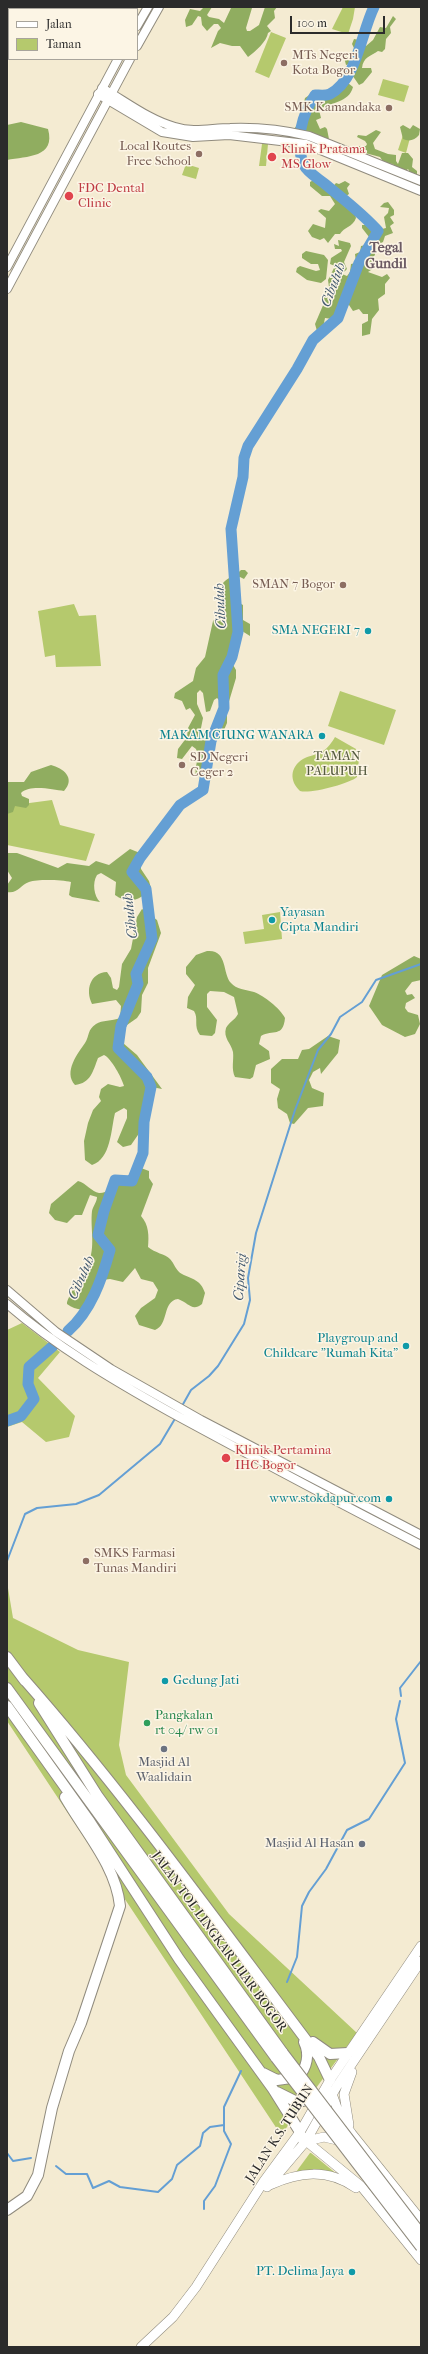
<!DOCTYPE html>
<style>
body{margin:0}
#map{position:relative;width:428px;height:2354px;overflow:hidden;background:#f4ebd2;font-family:"IM FELL French Canon",serif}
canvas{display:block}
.frame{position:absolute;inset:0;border:8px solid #2b2b2b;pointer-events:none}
.legend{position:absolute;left:8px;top:8px;width:130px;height:52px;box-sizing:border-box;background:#fcf5e5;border:1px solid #a8a49b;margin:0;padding:5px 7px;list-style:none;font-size:12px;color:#2b2b2b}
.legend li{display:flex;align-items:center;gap:8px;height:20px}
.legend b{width:20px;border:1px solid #a8a49b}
.scale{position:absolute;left:290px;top:16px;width:95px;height:18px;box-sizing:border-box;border:2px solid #2b2b2b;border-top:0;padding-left:5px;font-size:12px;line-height:14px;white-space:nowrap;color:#2b2b2b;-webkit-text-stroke:3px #fcf5e5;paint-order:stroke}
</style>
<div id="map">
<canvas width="428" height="2354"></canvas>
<div class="frame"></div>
<ul class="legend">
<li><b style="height:5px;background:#fff"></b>Jalan</li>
<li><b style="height:11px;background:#b5c96d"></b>Taman</li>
</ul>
<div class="scale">100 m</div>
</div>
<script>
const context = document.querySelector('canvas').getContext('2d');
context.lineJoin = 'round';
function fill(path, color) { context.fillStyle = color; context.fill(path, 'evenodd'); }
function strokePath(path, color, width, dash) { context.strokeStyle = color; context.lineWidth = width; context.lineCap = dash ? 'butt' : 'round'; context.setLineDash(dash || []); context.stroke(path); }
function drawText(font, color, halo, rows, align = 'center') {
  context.font = font + ' "IM FELL French Canon",serif'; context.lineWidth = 3; context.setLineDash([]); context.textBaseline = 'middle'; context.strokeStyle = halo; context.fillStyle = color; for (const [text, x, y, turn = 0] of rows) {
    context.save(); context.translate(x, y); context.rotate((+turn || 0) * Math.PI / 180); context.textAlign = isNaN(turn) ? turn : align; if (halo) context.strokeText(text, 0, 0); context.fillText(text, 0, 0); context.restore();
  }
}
const green = new Path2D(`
 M343 7H355L353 19 348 34 332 29Z
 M271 32 286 38 269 78 255 72Z
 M383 79 409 86 404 102 378 95Z
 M404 132 411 134 406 153 398 150Z
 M262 144H268L266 166H259Z
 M186 164 199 168 196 179 182 175Z
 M74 604 79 616 96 615 101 666 56 667 55 655 45 657 38 611Z
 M340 691 396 710 384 745 328 726Z
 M335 737 356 749 359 759 357 777C349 784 310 794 300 791 289 781 290 767 303 759 308 756 316 755 323 751 328 748 332 742 335 737Z
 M52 800 60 825 95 834 86 861 7 845V806Z
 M280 912 282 939 245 944 243 932 264 929 262 915Z
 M22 1323 60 1352 38 1378 75 1416 69 1437 46 1442 22 1422 7 1427V1330Z
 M7 1582 13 1618 78 1650 129 1662 119 1745 126 1775 229 1914 357 2033 281 2135 7 1721Z
 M310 2153H311L338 2175 318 2170 296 2172Z`);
const forest = new Path2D(`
 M204 7H212L207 15 209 17 219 19 224 23 231 8H252L246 28 247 31H250L259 25 265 7H277L274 11 275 18 267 26 271 31 268 33C267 41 255 52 248 57L240 46H232L220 43 211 48 218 31 221 28 218 24H214L207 31 202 25 201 17 198 16 192 25 186 27 185 20 190 9 200 11Z
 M393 16 396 19 390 27 391 33 386 39 385 49 382 52 378 51C371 56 363 57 362 68H371L372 72 363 83 359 85 350 72 355 65 353 63 346 65 344 57 355 50 352 44 354 39 359 40 361 46H366L373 40 380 27 386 28Z
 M348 83 353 87C349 103 330 102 319 110L321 118 316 120 320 129 325 127 327 129 329 139 304 131 301 126 296 132 293 130 299 123 300 117 310 109V103L304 102 305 98 314 92 322 96 324 93 327 95 335 89 340 93 341 88Z
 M21 122 48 129C56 158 27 156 7 160V125Z
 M413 125 420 129 419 135C415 140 409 142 403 139L400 127 403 125 410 129Z
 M376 130 381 132 373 143 375 149 388 154 396 155V161L398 164 402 153H408L413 159 412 167 417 171V177L411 174 408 169 405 172 395 168 393 164 384 163 380 157 358 151 359 146H366L367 144 365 141 357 137 358 135 366 136Z
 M317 178 325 182 330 190 336 183 339 184 345 181 350 184 347 188 349 194 339 201 352 204 356 218C353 227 344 227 340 234H335L328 243 324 238 320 240 312 237 308 231 313 224 325 228 326 218 318 211 321 209 329 211 335 204 330 196H322L310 186V182Z
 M388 202 394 210V215L390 217 394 223 390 226 393 233 385 236 383 242 374 246 375 255 371 259 374 268 368 272 382 277 387 274 390 278 385 284V294L378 299 379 310 372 319 370 334 362 336V324L368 321V314H363L359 309 353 311 349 305 339 308 337 313 334 314 335 325 331 324 332 319 325 318 323 328 317 331 315 324 324 303V290L329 287 328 280 335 266 330 264 331 258 342 251 341 249H335L334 244 339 246 338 240 350 243 351 246 344 262 347 269 342 274 347 276 350 272 351 264 356 263 355 254 360 252 361 246 366 245 369 237 362 228V225H367L378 230 386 228 384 217 388 213 389 208 380 207 384 203Z
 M306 251 324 255 328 260 326 279 321 283 307 280 296 272 297 268 300 266 316 271 320 270 318 264H311L302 258V254Z
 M241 570H245L248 573 244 579 240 577 236 578 232 585 236 601 243 605V620L250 624V636L242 631 238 632 232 663 236 670V678L227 708V723L224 730 219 729 220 701 217 698 214 700 210 711 206 712 203 693 200 690 197 693V704L203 718 200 733 214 745 210 767 204 777 196 776C194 766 200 759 196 749L192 746 182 759 177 758 178 749 187 737 188 728 195 715 190 708 186 710 182 701 174 698 175 693 193 681 196 668 205 657 213 621 224 611 223 583C228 577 236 576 241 570Z
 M51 765C63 768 76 778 64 791 53 790 31 784 21 793L22 796 29 799V805L26 808 15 806 13 812 7 814V782H24L31 772Z
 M130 849 140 853 141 869 149 881 151 888C141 900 129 905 115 895L116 882 101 873 97 875C92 883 94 896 100 902L72 897 69 895 71 882C62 880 38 879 29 882 20 885 18 894 7 892V885L12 878 7 870V853H17L58 868 67 863 89 866 96 861 109 865Z
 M142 909 157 920 161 933 148 968V983L142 995 141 1012 137 1018 127 1025 121 1036 123 1043 137 1055 162 1089 152 1087 145 1105 140 1132 131 1145 123 1147 117 1142 127 1118V1110L124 1108 115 1113C111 1129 111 1159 92 1165L85 1160 84 1141 88 1123 93 1110 101 1101 99 1097 101 1089 108 1084 120 1087 124 1086C122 1078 111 1058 104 1055L98 1058C93 1071 91 1083 75 1085 63 1072 78 1053 85 1043 90 1035 87 1030 96 1024 102 1020 112 1021 120 1018L121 1006 116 1000 92 1004C85 990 90 973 107 972L111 978 113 988 117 990 119 987 122 964 131 949 137 917Z
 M207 951C228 949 222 973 231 983 236 989 246 990 254 992 264 996 280 1008 285 1018 283 1038 273 1029 261 1036L259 1044 269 1051 270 1059 256 1065 253 1077 250 1079 235 1077C231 1069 234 1060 233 1052 231 1043 223 1038 226 1028 229 1022 235 1020 238 1014L234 997 224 992 210 991 207 994V1007L217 1020 215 1033 212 1036 200 1035C193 1026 199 1019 194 1011L187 1008 188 997 195 985 186 974V967L196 955Z
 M414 956 421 959V980L412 982 405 991 407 995 412 994 415 998 406 1003 405 1008 408 1012 418 1015 420 1024 415 1034 405 1037 382 1025 369 1006 382 975Z
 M328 1036 340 1040 338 1053 321 1074 320 1068 313 1072 309 1080 312 1088 324 1093 323 1106 308 1108 294 1124 290 1123 287 1114 278 1108 277 1099 280 1089 271 1083V1069L282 1059H298L302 1050 309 1049Z
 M141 1168 149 1171V1178L153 1184 141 1216C149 1225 149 1236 148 1247 155 1253 165 1254 170 1259 174 1263 176 1271 182 1274 192 1279 201 1280 205 1293L202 1304C192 1312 189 1303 178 1299 162 1301 169 1325 155 1330L139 1325 135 1316 141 1308 155 1298 158 1290 153 1282 141 1279 135 1268 123 1282 110 1279 102 1280C98 1285 100 1292 97 1299 92 1312 77 1312 67 1304 66 1298 84 1274 88 1264 96 1247 90 1229 92 1211 93 1206 97 1202 97 1197L90 1195 82 1215H75L67 1223 55 1220 49 1213 51 1204 78 1181C86 1183 92 1192 99 1193 113 1194 129 1171 141 1168Z`);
const stream = new Path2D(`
 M182 1406 191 1390 209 1376 218 1366 244 1324 250 1300 248 1278 256 1233 295 1110 318 1050 331 1034 340 1017 362 1002 376 980 421 964
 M7 1561 25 1514 37 1508 76 1504 99 1495 160 1444 176 1417
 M401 1696 400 1688 421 1661
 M287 1982 297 1957 302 1906 309 1892 326 1869 347 1830 369 1819 405 1763 396 1719 400 1701
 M7 2153 13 2161 31 2158
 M56 2166 66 2174H87L93 2188 109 2181 120 2187 158 2192 172 2179 177 2165 200 2146 203 2133 210 2127 224 2125
 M204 2209V2201L215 2186 231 2144 224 2131V2107L241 2071`);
const river = new Path2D(`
 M68 1331C91 1311 102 1279 110 1250L98 1235 104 1211 115 1180 132 1181 143 1153 144 1122 151 1087 147 1077 118 1048 121 1026 138 984 136 974 152 939 146 889 132 872 140 858 180 805 203 790 211 741 224 708 223 675 232 657 238 632 231 529 243 477 244 458 248 446 297 369 313 340 338 318 359 263 378 231C362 213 343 199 325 184 319 179 307 172 304 165 294 143 302 114 315 95 319 95 326 96 330 94 357 80 361 33 374 7
 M7 1421 21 1416 34 1399 28 1384 29 1367 53 1346`);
const primary = new Path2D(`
 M137 26 148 7
 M137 46 159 7
 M102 88C125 101 149 120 175 127 193 133 212 128 230 128 256 127 284 130 309 136L421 181
 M98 94 162 132 193 137 229 135 306 144 421 191
 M7 267 118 59
 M7 289 130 59
 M7 1290 56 1332 111 1369 201 1420 421 1535
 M7 1304C57 1347 113 1380 170 1412 253 1457 337 1502 421 1545`);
const trunk = new Path2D(`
 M331 2091 341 2119 352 2134 421 2220
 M349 2125 344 2094 352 2072
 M303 2137 306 2141 361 2186 421 2260
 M303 2142 324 2137 341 2141
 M270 2185C299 2172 327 2168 356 2188
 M267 2187 306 2141 337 2086 421 1961
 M141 2347 173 2317 196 2287 264 2181 300 2132 330 2080 421 1946`);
const motorway = new Path2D(`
 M7 1657 25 1681
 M22 1677C128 1797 222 1929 319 2057L330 2080
 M7 1688 276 2058
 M39 1703 97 1795 283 2053
 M7 1706 90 1822 179 1959 273 2089 300 2132
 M313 2042 330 2054 348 2053
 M263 2073 277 2080 298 2077C307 2068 310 2054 304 2042
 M277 2092 297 2102 331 2095
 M7 2210 27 2196 38 2175 52 2108 69 2051 81 2023 120 1906C116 1866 85 1832 65 1797`);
const motorwayBridge = new Path2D(`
 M283 2053 421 2234
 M276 2058 421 2247`);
const markers = [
 [284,63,4,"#8d6e63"],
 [389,108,4,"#8d6e63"],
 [199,154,4,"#8d6e63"],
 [272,157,5,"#e0444e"],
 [69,196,5,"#e0444e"],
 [343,585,4,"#8d6e63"],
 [368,631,4,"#0f9aa8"],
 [322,736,4,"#0f9aa8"],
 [182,765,4,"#8d6e63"],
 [272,920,4,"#0f9aa8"],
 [406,1346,4,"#0f9aa8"],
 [226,1458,5,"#e0444e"],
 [389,1499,4,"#0f9aa8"],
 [86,1561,4,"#8d6e63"],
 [165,1681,4,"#0f9aa8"],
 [147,1723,4,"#2e9e5b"],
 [164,1749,4,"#6b7280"],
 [362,1844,4,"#6b7280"],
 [352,2272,4,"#0f9aa8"]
];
const educationNames = [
 ["MTs Negeri",292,56],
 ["Kota Bogor",292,71],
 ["SMK Kamandaka",381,108,"right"],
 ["Local Routes",191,147,"right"],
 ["Free School",191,162,"right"],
 ["SMAN 7 Bogor",335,585,"right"],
 ["SD Negeri",190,758],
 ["Ceger 2",190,773],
 ["SMKS Farmasi",94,1554],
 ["Tunas Mandiri",94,1569]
];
const healthNames = [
 ["Klinik Pratama",281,150],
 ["MS Glow",281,165],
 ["FDC Dental",78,189],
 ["Clinic",78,204],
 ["Klinik Pertamina",235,1451],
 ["IHC Bogor",235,1466]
];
const cultureNames = [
 ["SMA NEGERI 7",360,631],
 ["MAKAM CIUNG WANARA",314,736],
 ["Yayasan",280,913,"left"],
 ["Cipta Mandiri",280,928,"left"],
 ["Playgroup and",398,1339],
 ["Childcare \"Rumah Kita\"",398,1354],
 ["www.stokdapur.com",381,1499],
 ["Gedung Jati",173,1681,"left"],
 ["PT. Delima Jaya",344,2272]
];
const parkNames = [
 ["TAMAN",337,757],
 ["PALUPUH",337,772]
];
const leisureNames = [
 ["Pangkalan",155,1716],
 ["rt 04/ rw 01",155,1731]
];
const worshipNames = [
 ["Masjid Al",164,1763],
 ["Waalidain",164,1778],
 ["Masjid Al Hasan",354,1844,"right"]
];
const streetNames = [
 ["JALAN TOL LINGKAR LUAR BOGOR",219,1942,54],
 ["JALAN K.S. TUBUN",280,2134,-57]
];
const neighbourhoodNames = [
 ["Tegal",386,249],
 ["Gundil",386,265]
];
const waterNames = [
 ["Cibuluh",334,285,-69],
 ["Cibuluh",221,606,-93],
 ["Cibuluh",131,916,-97],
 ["Ciparigi",241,1277,-86],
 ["Cibuluh",82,1278,-66]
];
fill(green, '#b5c96d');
fill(forest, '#90ad60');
strokePath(stream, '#649fd4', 2);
strokePath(river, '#649fd4', 11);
strokePath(primary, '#908b7e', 10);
strokePath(trunk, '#908b7e', 10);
strokePath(motorway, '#908b7e', 12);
strokePath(primary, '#fff', 8);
strokePath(trunk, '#fff', 9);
strokePath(motorway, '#fff', 10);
strokePath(motorwayBridge, '#908b7e', 12, []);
strokePath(motorwayBridge, '#fff', 10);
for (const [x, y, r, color] of markers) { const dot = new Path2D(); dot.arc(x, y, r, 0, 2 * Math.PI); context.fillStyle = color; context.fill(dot); strokePath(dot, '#fcf5e5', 1.5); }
drawText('13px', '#785e54', '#fcf5e5', educationNames, 'left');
drawText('13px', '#be3a42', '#fcf5e5', healthNames, 'left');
drawText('13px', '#0d838f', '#fcf5e5', cultureNames, 'right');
drawText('13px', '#545a3f', '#fcf5e5', parkNames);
drawText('13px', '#27864d', '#fcf5e5', leisureNames, 'left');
drawText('13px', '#5b616d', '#fcf5e5', worshipNames);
drawText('13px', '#2b2b2b', '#fcf5e5', streetNames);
drawText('bold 14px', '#6b5a63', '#fcf5e5', neighbourhoodNames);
drawText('italic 14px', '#42596f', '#fcf5e5', waterNames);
</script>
